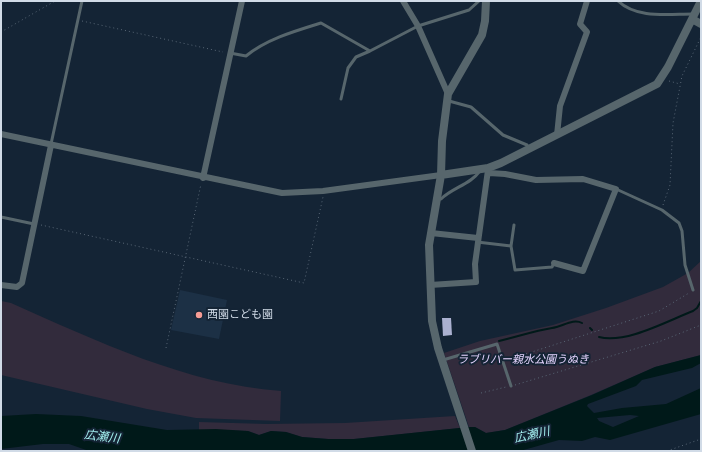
<!DOCTYPE html>
<meta charset="utf-8">
<style>
body{margin:0}
#map{position:relative;width:702px;height:452px;overflow:hidden;background:#142435;font-family:Literata,serif}
canvas{display:block}
.frame{position:absolute;inset:0;border:2px solid #d1dbe7;pointer-events:none}
</style>
<div id="map">
<canvas width="702" height="452"></canvas>
<div class="frame"></div>
</div>
<script>
const context = document.querySelector('canvas').getContext('2d');
context.lineJoin = 'round';
function fill(path, color) { context.fillStyle = color; context.fill(path, 'evenodd'); }
function strokePath(path, color, width, dash) { context.strokeStyle = color; context.lineWidth = width; context.lineCap = dash ? 'butt' : 'round'; context.setLineDash(dash || []); context.stroke(path); }
function drawText(font, color, halo, rows, align = 'center') {
  context.font = font + ' Literata,"Noto Sans JP",serif'; context.lineWidth = 4; context.setLineDash([]); context.textBaseline = 'middle'; context.strokeStyle = halo; context.fillStyle = color; for (const [text, x, y, turn = 0] of rows) {
    context.save(); context.translate(x, y); context.rotate((+turn || 0) * Math.PI / 180); context.textAlign = isNaN(turn) ? turn : align; if (halo) context.strokeText(text, 0, 0); context.fillText(text, 0, 0); context.restore();
  }
}
const built = new Path2D(`
 M180 290 227 300 219 339 171 330Z`);
const green = new Path2D(`
 M701 261V355L655 367 591 395 505 430 486 433 475 427H469L444 353 480 341 553 325 606 308 663 287 688 273Z
 M1 301 11 303C97 341 186 384 281 391L280 421 196 418 147 409 1 375Z
 M455 416 460 428 354 439H328L302 437 286 432 271 431 259 435 248 431 199 430V422L266 424 345 423Z`);
const water = new Path2D(`
 M701 355V363L692 368 642 380 636 386 588 404 587 406 594 413 622 408 666 404 701 388V414L610 440 595 437 582 441 559 440 520 451H89L69 444H43L1 449V416L36 414 81 416 167 430 216 429 248 431 259 435 271 431 286 432 302 437 328 439H354L469 427H475L486 433 505 430 592 395 655 367ZM630 415 639 416 613 427 599 421 597 418Z`);
const stream = new Path2D(`
 M590 328 592 330
 M599 337C626 344 667 321 693 311L697 308 701 301
 M499 341C517 337 533 331 552 328 562 327 573 318 582 323`);
const building = new Path2D(`
 M442 318H451L452 335 443 336Z`);
const path = new Path2D(`
 M82 21 223 52
 M1 32 55 1
 M669 81 680 84
 M663 205 670 185 673 123 682 76 701 37
 M41 225 304 283 323 197
 M166 348 201 184
 M507 360 659 311 689 293
 M515 385 661 341 701 325
 M481 393 506 387
 M667 451 701 439`);
const service = new Path2D(`
 M618 1C637 19 668 14 693 14
 M230 53 246 56C267 39 295 31 321 23L370 51
 M341 99 348 68 356 57 370 51 418 26 469 10 479 1
 M449 101 471 107 503 135 527 145 528 147
 M51 144 82 1
 M616 189 662 210 679 223 682 231 685 265 693 290
 M437 199H441C452 188 471 184 480 171
 M1 217 34 224
 M514 225 511 246 515 270 552 267 554 263
 M477 242 511 246
 M443 360 497 344 511 386`);
const minor = new Path2D(`
 M403 1 418 26 448 94
 M1 134 282 193 323 191 441 175
 M557 135 560 106 587 32 580 24 587 1
 M489 173 505 174 536 180 583 179 616 189 583 271 554 263
 M203 178 242 1
 M431 233 478 238
 M1 285 17 287 22 283 51 145
 M430 285 476 282 475 264 488 170`);
const tertiary = new Path2D(`
 M692 19 701 24
 M441 175 488 168 501 163 657 84 668 67 701 1
 M472 451 438 348 432 321 429 245 441 175 442 141 448 94 482 35 485 21 486 1`);
const markers = [
 [199,315,4,"#f59c95"]
];
const poiNames = [
 ["西園こども園",207,315]
];
const parkNames = [
 ["ラブリバー親水公園うぬき",523,360]
];
const waterNames = [
 ["広瀬川",532,435,-12],
 ["広瀬川",102,437,7]
];
fill(built, '#1c3045');
fill(green, '#322b3c');
fill(water, '#001919');
strokePath(stream, '#001919', 2);
fill(building, '#abb1d0');
strokePath(path, '#596776', 1, [1, 3]);
strokePath(service, '#57666c', 3);
strokePath(minor, '#57666c', 6);
strokePath(tertiary, '#57666c', 8);
for (const [x, y, r, color] of markers) { const dot = new Path2D(); dot.arc(x, y, r, 0, 2 * Math.PI); context.fillStyle = color; context.fill(dot); strokePath(dot, '#142435', 1.5); }
drawText('11px', '#d1dbe7', '#142435', poiNames, 'left');
drawText('italic 11px', '#e5d4fe', '#142435', parkNames);
drawText('italic 12px', '#a4f0f0', '#142435', waterNames);
</script>
